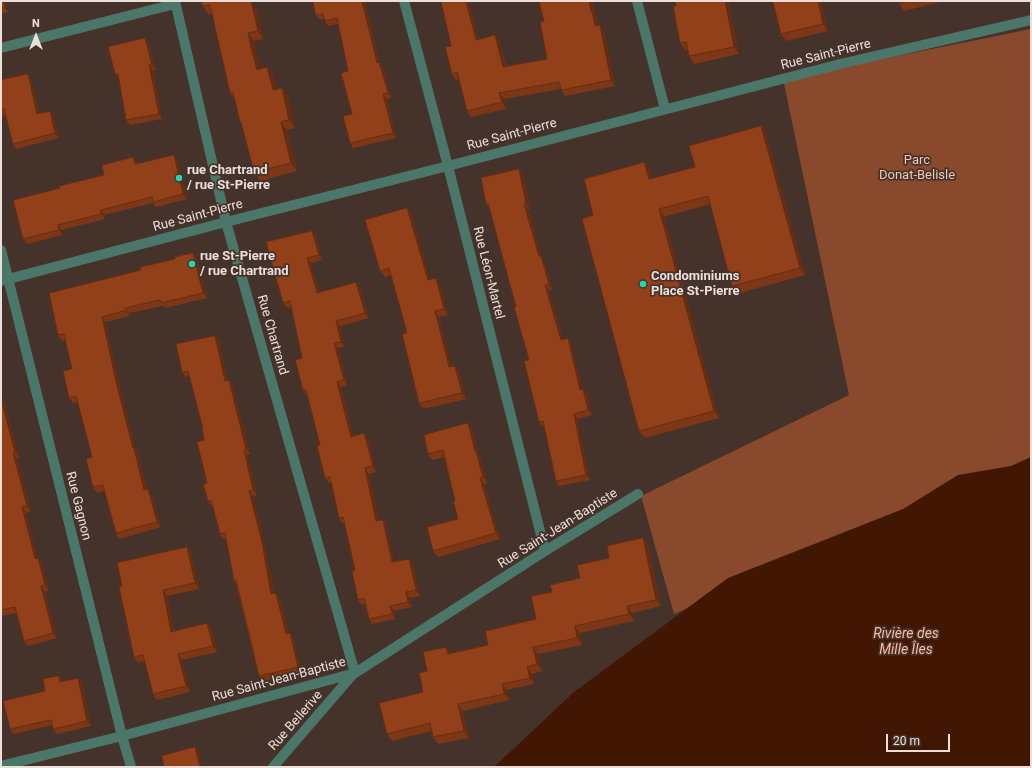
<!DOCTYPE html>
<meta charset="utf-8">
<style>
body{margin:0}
#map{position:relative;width:1032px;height:768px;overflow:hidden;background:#45332b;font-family:Roboto,sans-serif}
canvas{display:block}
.frame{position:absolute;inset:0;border:2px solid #ebdfda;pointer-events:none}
.north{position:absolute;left:16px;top:16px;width:40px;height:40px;-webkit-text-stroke:3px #45332b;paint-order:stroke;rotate:0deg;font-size:11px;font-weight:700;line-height:16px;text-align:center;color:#ebdfda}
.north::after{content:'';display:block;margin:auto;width:14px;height:18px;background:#ebdfda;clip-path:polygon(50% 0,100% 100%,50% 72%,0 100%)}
.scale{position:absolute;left:886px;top:734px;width:64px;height:18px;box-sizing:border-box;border:2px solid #ebdfda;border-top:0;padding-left:5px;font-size:12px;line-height:14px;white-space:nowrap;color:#ebdfda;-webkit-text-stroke:3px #45332b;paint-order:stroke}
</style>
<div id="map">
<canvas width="1032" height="768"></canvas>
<div class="frame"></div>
<div class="north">N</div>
<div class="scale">20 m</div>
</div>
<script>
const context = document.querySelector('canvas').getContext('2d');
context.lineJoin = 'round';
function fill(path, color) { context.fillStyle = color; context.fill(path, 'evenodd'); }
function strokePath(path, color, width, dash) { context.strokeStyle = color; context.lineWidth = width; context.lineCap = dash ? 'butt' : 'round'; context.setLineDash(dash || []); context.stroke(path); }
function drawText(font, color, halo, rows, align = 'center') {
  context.font = font + ' Roboto,sans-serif'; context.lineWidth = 3.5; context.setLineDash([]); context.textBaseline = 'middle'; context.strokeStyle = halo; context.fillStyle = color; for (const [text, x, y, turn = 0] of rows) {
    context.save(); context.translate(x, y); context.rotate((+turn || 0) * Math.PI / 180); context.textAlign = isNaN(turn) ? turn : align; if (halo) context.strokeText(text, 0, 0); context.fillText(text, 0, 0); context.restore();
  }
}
const green = new Path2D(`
 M1031 29V457L1026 460 674 614 641 496 849 395 783 79Z`);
const water = new Path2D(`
 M1031 457V767H494L574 692 728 578 903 509 958 475 1011 466Z`);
const street = new Path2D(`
 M175 1 226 222 355 673
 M404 1 448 166 545 551
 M637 1 665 109
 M1 48 175 4
 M1 250 122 736 131 767
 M1 281 226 222 448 166 840 64 1031 20
 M1 766 122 736 355 673 545 551 638 494
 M273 767 354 673`);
const wall = new Path2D(`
 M1 1 8 12 1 14Z
 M201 1H250L257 10 263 39 254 41 258 60 260 69 267 67 273 75 276 89 282 88 288 96 295 128 287 130 297 171 260 181 254 172 242 126 240 122 235 100 230 93 212 14H208L203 6Z
 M365 1 379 62 383 67 391 98 387 99 396 138 353 148 350 143 352 114 348 71 338 24 328 26 325 21 324 19 320 20 316 15Z
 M441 1H469L478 39 499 41 506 66 547 59 544 21 539 1H592L598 26 604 32 615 86 565 96 561 89 504 99 506 109 471 117 467 111 459 79 456 80 452 74 451 46Z
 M675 1H728L739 54 694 64 689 56 688 50H685L680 43Z
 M773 1H821L828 31 786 41 781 34Z
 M899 1H944L904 11 899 3Z
 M148 43 156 70H153L162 119 130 125 126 120 119 79 115 74Z
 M31 79 39 113 50 111 53 116 59 138 16 149 13 144 6 115 1 116V80Z
 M761 126 766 134 805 275 737 294 732 286 710 204 664 217 719 418 645 438 639 431 644 162 649 169 652 179 695 167Z
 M133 157 137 164 177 160 187 199 156 207 153 203 104 215 105 219 61 230 62 235 27 244 23 239 60 188 104 175Z
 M523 174 530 209H528L541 256 544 261 552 289 549 290 563 340 571 343 582 389 587 394 592 415 577 419 590 480 559 486 556 481 544 426 542 427 539 422 529 360 516 307 489 207 486 204Z
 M411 214 430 280 440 284 448 315 439 317 451 367 459 372 466 399 423 409 419 403 407 333 391 275 385 277 380 271Z
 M316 236 322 260 311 263 319 293 360 287 369 318 340 326 345 347 338 348 347 385 341 387 353 436 364 433 368 439 376 472 369 474 379 521 383 520 386 525 394 562 409 559 413 564 420 596 410 598 412 607 394 611 395 619 372 624 369 619 365 604 362 605 358 600 355 570 344 523H342L339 518 331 483H329L325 478 320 445 307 396 303 390 302 358 291 307 287 308 283 303Z
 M193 253 197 259 207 298 165 308 163 306 129 313 130 316 105 322 121 391 135 449 138 453 147 490 152 495 161 527 119 539 116 533 104 491 97 493 93 487 92 457 78 402 73 403 69 398 72 369 66 340 62 341 58 335 141 270Z
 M215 336 219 341 227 380H229L232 385 250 454 247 455 257 495 253 496 265 547 274 593 280 598 288 633 293 638 301 672 262 681 259 676 236 584 234 581 226 538 223 539 220 534 213 505 211 506 208 501 203 429 189 376 186 377 182 372Z
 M1 391 19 457 17 458 31 511 26 513 37 558H38L42 564 49 591 45 592 57 638 28 646 24 641 16 613 1 616Z
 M472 429 478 453 480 457 487 483 484 484 500 539 438 557 433 551 458 519 455 501 444 457 433 460 428 454Z
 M643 538 648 545 661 606 632 613 634 621 580 633 582 645 538 654 542 671 532 674 534 684 507 690 509 700 463 711 469 738 438 744 433 737 431 731 392 741 387 734 423 692 427 671 450 653 488 645 536 619 552 592 580 578 609 558Z
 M187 547 191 553 199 589 167 596 174 631 207 623 212 629 217 652 182 660 190 692 157 700 153 694 145 661 138 663 134 657 122 586Z
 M78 678 82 683 91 726 57 734 53 729V725L13 734 10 729 45 691 62 680V681Z`);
const shadedWall = new Path2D(`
 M3 1H6L8 12 5 7Z
 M251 1 257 10 263 39 258 31Z
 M362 1H365L380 68 377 63Z
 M466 1H469L480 46 476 40Z
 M589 1H592L595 16 597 18 600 33 595 26Z
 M725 1H728L739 54 734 47Z
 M818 1H821L828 31 823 24Z
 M600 25 604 32 615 86 611 80Z
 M248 33 254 41 262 78 257 70Z
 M495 35 499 41 507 73 503 67Z
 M145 38 148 43 156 70 152 65Z
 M379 62 383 67 391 98 388 93Z
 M149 65 153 70 162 119 159 114Z
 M267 67 273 75 278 98 273 90Z
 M28 74 31 79 40 119 37 114Z
 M282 88 288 96 295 128 289 120Z
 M499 93 504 99 506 109 502 102Z
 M383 94 387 99 396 138 393 133Z
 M50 111 53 116 59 138 55 133Z
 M281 122 287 130 297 171 291 163Z
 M761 126 766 134 805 275 800 268Z
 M174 155 177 160 187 199 183 194Z
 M133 157 137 162 139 169 135 164Z
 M644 162 649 169 654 187 649 179Z
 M519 169 523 174 530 209 526 204Z
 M524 204 528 209 541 256 544 261 552 289 549 284 539 256Z
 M407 208 411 214 432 286 428 280Z
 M659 209 664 217 719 418 714 411Z
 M101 210 104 215 105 219 101 214Z
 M58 225 61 230 62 235 59 230Z
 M312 231 316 236 322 260 319 255Z
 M193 253 197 259 207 298 203 293Z
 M307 258 311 263 321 299 317 293Z
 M436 278 440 284 448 315 444 309Z
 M356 282 360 287 369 318 365 313Z
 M545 285 549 290 564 345 561 340Z
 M125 308 129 313 130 316 126 310Z
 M435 311 439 317 453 373 449 367Z
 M102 317 105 322 121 391 135 449 138 453 148 496 144 490 133 448 117 386Z
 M336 321 340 326 345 347 341 342Z
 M215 336 219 341 228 386 225 381Z
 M568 338 571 343 584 395 580 390Z
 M334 343 338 348 347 385 344 380Z
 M455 366 459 372 466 399 462 393Z
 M229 380 232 385 250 454 246 449Z
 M337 382 341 387 354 442 351 437Z
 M583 389 587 394 592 415 588 410Z
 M1 391 19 457 15 452 1 399Z
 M574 414 577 419 590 480 586 475Z
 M468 423 472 429 478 453 480 457 487 483 483 477 475 451Z
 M364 433 368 439 376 472 373 466Z
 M244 450 247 455 257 495 253 490Z
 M13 453 17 458 31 511 27 506Z
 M365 468 369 474 380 527 376 521Z
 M480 478 484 484 500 539 496 533Z
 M148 489 152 495 161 527 157 522Z
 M249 491 253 496 265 547 275 599 271 594Z
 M22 507 26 513 39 564 35 559Z
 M383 520 386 525 396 568 392 562Z
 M643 538 648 545 661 606 656 600Z
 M187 547 191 553 199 589 195 583Z
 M38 558 42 564 49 591 45 585Z
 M409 559 413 564 420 596 416 590Z
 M41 586 45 592 57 638 53 633Z
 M163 590 167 596 175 638 171 632Z
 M406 592 410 598 412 607 408 602Z
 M276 593 280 598 290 639 286 634Z
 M390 606 394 611 395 619 392 614Z
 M627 606 632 613 634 621 629 614Z
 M207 623 212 629 217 652 213 646Z
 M575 626 580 633 582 645 577 638Z
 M290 633 293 638 301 672 298 667Z
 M446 647 451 654H448Z
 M533 647 538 654 542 671 537 664Z
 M178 654 182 660 190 692 186 686Z
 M527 667 532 674 534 684 530 678Z
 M59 676 62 680 64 687 60 682Z
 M78 678 82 683 91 726 87 721Z
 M502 684 507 690 509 700 504 694Z
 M458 704 463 711 469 738 464 731Z
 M195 747 199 752 202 767H200Z`);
const building = new Path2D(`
 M1 1H3L5 7 1 8Z
 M201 1H246V2L251 1 258 31 248 33 252 52 257 70 267 67 273 90 282 88 289 120 281 122 291 163 254 172 241 122H240L233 92 230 93 210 5 203 6Z
 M313 1H362L377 63 379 62 388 93 383 94 393 133 350 143 343 116 352 114 341 73 348 71 337 18 325 21 323 14 316 15Z
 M441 1H466L476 40 495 35 503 67 547 59 540 22 544 21 539 1H589L591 12 592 11 595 26 600 25 611 80 561 90 559 82 499 93 502 102 467 111 457 72 452 74 445 47 451 46Z
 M675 1H725L734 47 689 56 686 42 680 43 673 6H676Z
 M773 1H818L823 24 781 34Z
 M899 1H909L899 3Z
 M145 38 152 65H149L159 114 126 120 118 74H115L108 47Z
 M28 74 37 114 50 111 55 133 13 144 4 109 1 110V80Z
 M761 126 800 268 732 286 708 196 659 209 714 411 639 431 582 219 593 215 584 179 644 162 649 179 695 167 689 146Z
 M174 155 183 194 153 202 152 197 101 210V214L58 225 59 230 23 239 13 200 60 188 59 186 104 175 102 165 133 157 135 164Z
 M519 169 526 204H524L539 256H541L549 284 545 285 561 340 568 338 580 390 583 389 588 410 574 414 586 475 556 481 543 421 539 422 524 361 529 360 514 307H516L488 203 486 204 481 178Z
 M407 208 428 280 436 278 444 309 435 311 449 367 455 366 462 393 419 403 402 334 407 333 389 268 380 271 365 220Z
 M312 231 319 255 307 258 317 293 356 282 365 313 336 321 341 342 334 343 344 380 337 382 351 437 364 433 373 466 365 468 376 521 383 520 392 562 409 559 416 590 406 592 408 602 390 606 392 614 369 619 364 598 358 600 352 571 355 570 343 517 339 518 330 477 325 478 317 446 320 445 306 390H303L295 360 302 358 290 301 283 303 266 242Z
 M193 253 203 293 161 303 160 300 125 308 126 310 102 317 117 386 133 448H134L144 490 148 489 157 522 116 533 103 485 93 487 86 459 92 457 76 396 69 398 63 371 72 369 64 334 58 335 49 293 141 270 140 267 175 259V257Z
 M215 336 225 381 229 380 246 449 244 450 253 490 249 491 262 542 271 594 276 593 286 634 290 633 298 667 259 676 236 580 234 581 225 533 220 534 211 500 208 501 203 484 207 483 197 442 204 440 202 429H203L188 371 182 372 176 344Z
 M1 399 15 452 13 453 27 506 22 507 35 559 38 558 45 585 41 586 53 633 24 641 15 607 1 610Z
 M468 423 475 451H476L483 477 480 478 496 533 433 551 427 527 458 519 453 501H455L443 450 428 454 424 435Z
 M643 538 656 600 627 606 629 614 575 626 577 638 533 647 537 664 527 667 530 678 502 684 504 694 458 704 464 731 433 737 430 723 387 734 379 703 423 692 419 673 427 671 423 652 446 647 448 654 488 645 485 631 536 619 531 596 552 592 550 585 580 578 577 565 609 558 607 546Z
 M187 547 195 583 163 590 171 632 207 623 213 646 178 654 186 686 153 694 143 655 134 657 119 587 122 586 117 563Z
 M59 676 60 682 78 678 87 721 53 729 51 720 10 729 3 701 45 691 43 679Z
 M195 747 200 767H164L162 756Z`);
const markers = [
 [179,178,4,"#24d5ae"],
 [192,264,4,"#24d5ae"],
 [643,284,4,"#24d5ae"]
];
const streetNames = [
 ["Rue Saint-Pierre",826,55,-14],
 ["Rue Saint-Pierre",512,135,-15],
 ["Rue Saint-Pierre",198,216,-15],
 ["Rue Léon-Martel",488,273,76],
 ["Rue Chartrand",272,335,74],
 ["Rue Gagnon",78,506,76],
 ["Rue Saint-Jean-Baptiste",558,529,-32],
 ["Rue Saint-Jean-Baptiste",279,680,-15],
 ["Rue Bellerive",296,721,-49]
];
const parkNames = [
 ["Parc",917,161],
 ["Donat-Belisle",917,176]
];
const poiNames = [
 ["rue Chartrand",187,171],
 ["/ rue St-Pierre",187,186],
 ["rue St-Pierre",200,257],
 ["/ rue Chartrand",200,272],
 ["Condominiums",651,277],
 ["Place St-Pierre",651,292]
];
const waterNames = [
 ["Rivière des",906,634],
 ["Mille Îles",906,650]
];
fill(green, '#88492d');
fill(water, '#411703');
strokePath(street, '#4b776a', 10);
fill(wall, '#7d3716');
fill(shadedWall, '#662d12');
fill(building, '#914019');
strokePath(building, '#662d12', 1);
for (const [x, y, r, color] of markers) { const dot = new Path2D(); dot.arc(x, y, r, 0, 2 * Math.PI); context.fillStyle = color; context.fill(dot); strokePath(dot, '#45332b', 1.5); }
drawText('13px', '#ebdfda', '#45332b', streetNames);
drawText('13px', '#f4c5b2', '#45332b', parkNames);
drawText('bold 13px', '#ebdfda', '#45332b', poiNames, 'left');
drawText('italic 14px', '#fdb89b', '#45332b', waterNames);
</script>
